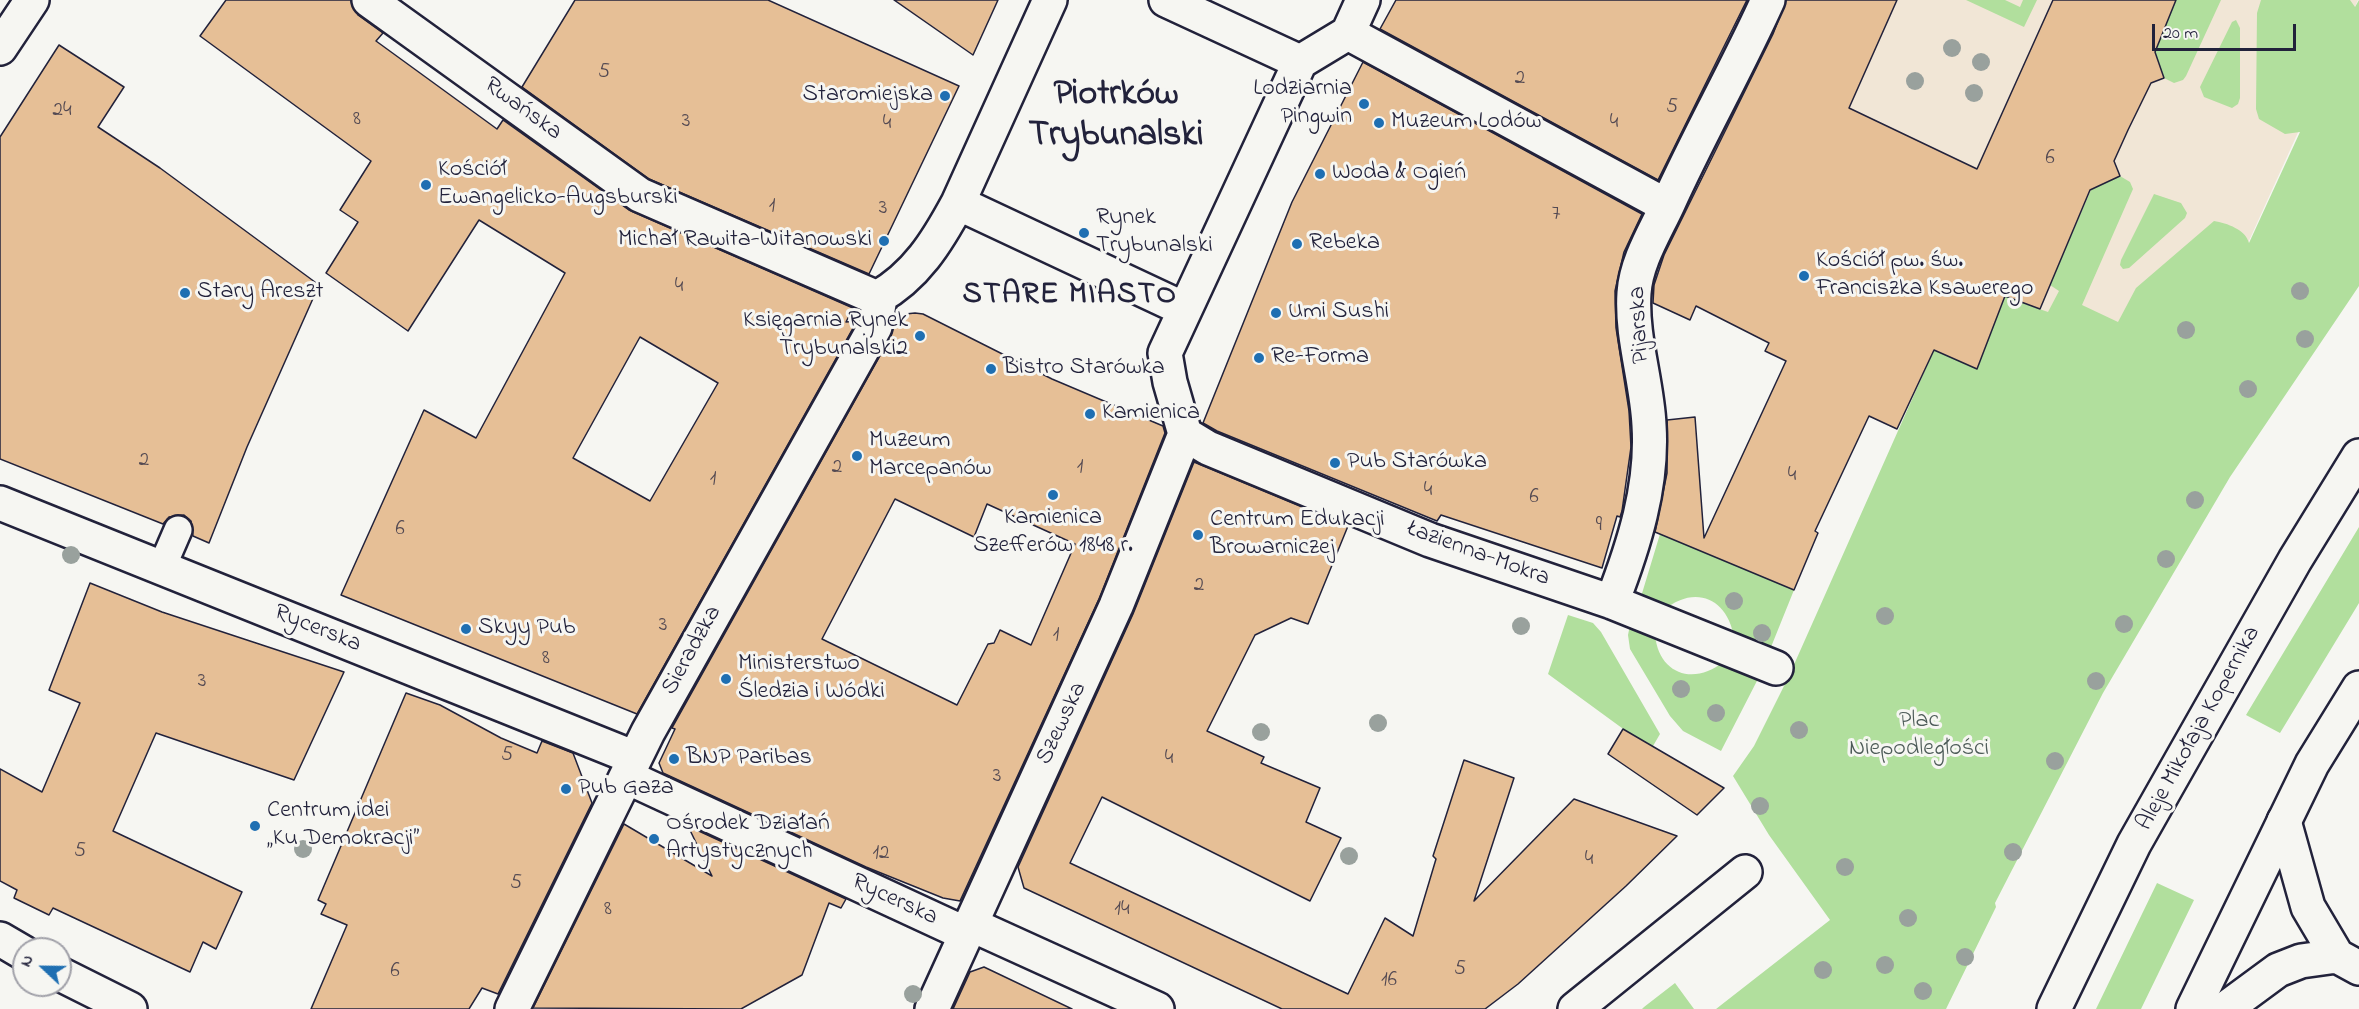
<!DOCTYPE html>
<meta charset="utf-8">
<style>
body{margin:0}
#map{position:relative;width:2359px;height:1009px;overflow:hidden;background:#f6f6f2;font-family:"Indie Flower",sans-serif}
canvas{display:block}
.north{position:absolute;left:12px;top:937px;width:60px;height:60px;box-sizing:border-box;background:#f6f6f2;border:2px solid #a1a1a9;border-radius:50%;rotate:292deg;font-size:16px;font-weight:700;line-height:24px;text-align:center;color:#22223b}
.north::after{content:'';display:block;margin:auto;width:21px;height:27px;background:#1f6fb2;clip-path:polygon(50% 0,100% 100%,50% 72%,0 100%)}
.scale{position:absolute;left:2152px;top:24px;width:144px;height:27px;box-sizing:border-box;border:3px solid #22223b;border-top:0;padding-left:8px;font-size:18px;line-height:21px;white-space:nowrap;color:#22223b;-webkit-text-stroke:4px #f6f6f2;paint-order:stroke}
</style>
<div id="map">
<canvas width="2359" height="1009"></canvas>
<div class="north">N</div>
<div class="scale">20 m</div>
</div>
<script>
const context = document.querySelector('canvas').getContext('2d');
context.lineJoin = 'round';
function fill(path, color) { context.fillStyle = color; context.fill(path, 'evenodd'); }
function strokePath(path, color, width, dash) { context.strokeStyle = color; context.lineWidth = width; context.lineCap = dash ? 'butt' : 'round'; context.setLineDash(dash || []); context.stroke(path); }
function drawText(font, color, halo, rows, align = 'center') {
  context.font = font + ' "Indie Flower",sans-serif'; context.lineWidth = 6; context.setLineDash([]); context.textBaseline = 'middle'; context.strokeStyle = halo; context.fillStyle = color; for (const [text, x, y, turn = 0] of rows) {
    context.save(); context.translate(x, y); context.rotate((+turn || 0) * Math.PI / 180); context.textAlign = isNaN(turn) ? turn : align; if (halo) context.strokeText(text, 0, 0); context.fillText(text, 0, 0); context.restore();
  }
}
const built = new Path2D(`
 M1794 0H2358L2190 371 2025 304 1770 52Z`);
const green = new Path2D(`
 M1966 0H2005L2020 7 2023 0H2037L2024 27Z
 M2176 0H2221L2186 76 2183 80 2174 83 2164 78 2159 64 2145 68Z
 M2261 0H2350L2355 7 2359 0V286L2230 477 2103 693 1995 903 1996 907 1946 1009H1716L1830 920 1769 835 1733 776 1754 746 1788 678 1934 350 1977 369 2010 283 2029 292 2025 304 2048 312 2059 291 2050 285 2100 169 2106 183 2120 176 2130 182 2133 189 2082 305 2118 322 2136 288 2214 221C2227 223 2246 230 2249 243L2300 132 2285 134 2259 119 2256 109 2257 13Z
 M2236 20 2240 28V98L2238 104 2232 108 2204 97 2200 87 2232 22Z
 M2154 194 2181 203 2187 213 2185 218 2129 268 2123 269 2120 265 2121 260Z
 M2359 527V603L2280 733 2246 715Z
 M1660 534 1794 590 1769 652 1734 638C1728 598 1694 584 1663 611L1640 600Z
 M1568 615 1593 623 1601 632 1660 734 1653 746 1626 731 1548 674Z
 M1630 625 1655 635C1659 675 1695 686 1724 661L1760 675 1721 751 1683 731 1670 716 1630 649 1628 635Z
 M2157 883 2194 900 2141 1009H2096Z
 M1675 983 1694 1009H1642L1644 1007Z`);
const building = new Path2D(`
 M226 0H351L358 15 383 33 376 41 497 129 503 120 629 210 853 308 846 322 857 321 637 714 341 595 424 410 476 438 565 273 479 220 408 331 326 273 358 222 340 210 371 161 200 36ZM640 337 718 383 650 501 573 458Z
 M575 0H768L959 86 869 274 649 179 522 87Z
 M894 0H998L973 55Z
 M1396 0H1747L1658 180 1380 29Z
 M1786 0H1897L1849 108 1977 169 2053 0H2176L2155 52 2164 78 2151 83 2128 130 2114 161 2120 176 2090 190 2040 309 2005 296 1977 369 1934 350 1897 429 1869 416 1815 531 1818 533 1794 590 1655 532 1667 473V420L1695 417 1704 538 1786 361 1765 351 1769 343 1696 306 1690 320 1653 303 1654 285 1664 255 1773 34Z
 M59 45 124 87 98 127 160 168 319 285 247 447 209 543 193 536 191 521 184 515 169 517 163 524 0 459V137Z
 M1363 62 1642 214 1624 252 1615 291 1616 328 1629 411 1631 447 1622 511 1620 517 1617 516 1602 568 1441 515 1437 521 1217 431 1203 423 1292 202Z
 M915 313 923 314 1052 379 1163 426 1165 433 1099 599 960 901 943 898 866 867 663 773 659 763 675 729 672 728 891 336 896 315ZM895 499 974 537 987 504 1075 544 1031 645 1000 630 994 643 988 644 957 705 822 639Z
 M1194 462 1348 526 1308 624 1291 618 1255 635 1207 731 1264 757 1261 763 1320 788 1306 822 1341 838 1310 901 1102 797 1070 863 1348 994 1385 918 1413 936 1436 859 1433 856 1464 760 1514 778 1474 901 1574 799 1677 836 1626 886 1518 984 1485 1009H1282L1024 888 1018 867 1133 614Z
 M90 583 162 612 344 672 294 780 156 733 113 831 242 892 216 949 203 942 190 972 53 908 49 915 14 898 17 890 0 881V769L42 792 80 703 49 690Z
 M406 693 440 705 501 738 537 753 542 741 573 753 592 803 498 994 482 988 469 1009H311L347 925 321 914 326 904 318 900Z
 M1623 729 1724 788 1697 815 1608 754Z
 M624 824 712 876 688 826 846 899 841 908 829 903 802 975 741 1009 533 1008Z
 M984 967 1072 1009H953L970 972Z`);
const lane = new Path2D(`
 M162 567 178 530`);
const street = new Path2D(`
 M369 0 640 195 877 298
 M1166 0 1300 62
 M1348 33 1667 206
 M1348 33 1363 0
 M958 203 1050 0
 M877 298C916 276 937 242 958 203L1184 309
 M1185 434 1208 448 1430 540 1612 602 1776 668
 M1185 434 1170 382 1165 353 1300 62 1348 33
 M0 503 635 758
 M1612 602C1634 545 1653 486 1649 425 1647 381 1631 337 1634 293 1636 262 1655 232 1668 204 1699 135 1737 69 1768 0
 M627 777 966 934
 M2284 821 2308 907 2337 956 2359 968
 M970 924 1157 1009
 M512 1009 648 732 875 327 879 304 877 298
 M932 1009 1116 606 1185 434
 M1575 1009 1745 872
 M2225 1009 2278 970 2301 961 2337 956`);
const secondary = new Path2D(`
 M0 48 32 0
 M0 939 24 953
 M60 974 130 1009
 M2054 1009 2134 844 2295 560 2359 456
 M2193 1009 2312 764 2359 688`);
const trees = [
 [1952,48],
 [1981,62],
 [1915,81],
 [1974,93],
 [2300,291],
 [2186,330],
 [2305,339],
 [2248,389],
 [2195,500],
 [71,555],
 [2166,559],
 [1734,601],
 [1885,616],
 [2124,624],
 [1521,626],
 [1762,633],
 [2096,681],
 [1681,689],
 [1716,713],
 [1378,723],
 [1799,730],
 [1261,732],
 [2055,761],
 [1760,806],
 [303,849],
 [2013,852],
 [1349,856],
 [1845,867],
 [1908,918],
 [1965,957],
 [1885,965],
 [1823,970],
 [1923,991],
 [913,994]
];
const markers = [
 [945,96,6,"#1f6fb2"],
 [1364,104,6,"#1f6fb2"],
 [1379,123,6,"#1f6fb2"],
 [1320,174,6,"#1f6fb2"],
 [426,185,6,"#1f6fb2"],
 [1084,233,6,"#1f6fb2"],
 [884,241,6,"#1f6fb2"],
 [1297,244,6,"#1f6fb2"],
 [1804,276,6,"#1f6fb2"],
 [185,293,6,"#1f6fb2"],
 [1276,313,6,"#1f6fb2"],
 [920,336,6,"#1f6fb2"],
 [1259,358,6,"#1f6fb2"],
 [991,369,6,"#1f6fb2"],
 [1090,414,6,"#1f6fb2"],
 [857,456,6,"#1f6fb2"],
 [1335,463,6,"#1f6fb2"],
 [1053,495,6,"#1f6fb2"],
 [1198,535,6,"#1f6fb2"],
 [466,629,6,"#1f6fb2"],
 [726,679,6,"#1f6fb2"],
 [674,759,6,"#1f6fb2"],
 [566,789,6,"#1f6fb2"],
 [255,826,6,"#1f6fb2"],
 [654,839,6,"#1f6fb2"]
];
const numberNames = [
 ["5",604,74],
 ["2",1520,80],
 ["5",1672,109],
 ["24",62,112],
 ["8",357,121],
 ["3",686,123],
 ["4",1614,124],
 ["4",887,125],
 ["6",2050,160],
 ["1",772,208],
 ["3",883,210],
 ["7",1556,216],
 ["4",679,288],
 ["2",144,462],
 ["2",837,469],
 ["1",1080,469],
 ["4",1792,477],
 ["1",713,481],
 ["4",1428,492],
 ["6",1534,499],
 ["9",1599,527],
 ["6",400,531],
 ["2",1199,587],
 ["3",663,627],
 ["1",1056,637],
 ["8",546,660],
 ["3",202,683],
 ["5",507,757],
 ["4",1169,760],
 ["3",997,778],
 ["5",80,853],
 ["12",881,855],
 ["4",1589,861],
 ["5",516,885],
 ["8",608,911],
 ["14",1122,911],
 ["5",1460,971],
 ["6",395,973],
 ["16",1389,982]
];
const poiNames = [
 ["Lodziarnia",1352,90,"right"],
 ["Pingwin",1352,118,"right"],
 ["Staromiejska",933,96,"right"],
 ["Muzeum Lodów",1391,123],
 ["Kościół",438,171],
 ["Ewangelicko-Augsburski",438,199],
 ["Woda & Ogień",1332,174],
 ["Rynek",1096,219],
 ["Trybunalski",1096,247],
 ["Michał Rawita-Witanowski",872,241,"right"],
 ["Rebeka",1309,244],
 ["Kościół pw. św.",1816,262],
 ["Franciszka Ksawerego",1816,290],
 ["Stary Areszt",197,293],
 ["Umi Sushi",1288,313],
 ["Księgarnia Rynek",908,322,"right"],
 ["Trybunalski2",908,350,"right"],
 ["Re-Forma",1271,358],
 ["Bistro Starówka",1003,369],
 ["Kamienica",1102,414],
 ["Muzeum",869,442],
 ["Marcepanów",869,470],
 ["Pub Starówka",1347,463],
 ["Kamienica",1053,519,"center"],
 ["Szefferów 1848 r.",1053,547,"center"],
 ["Centrum Edukacji",1210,521],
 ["Browarniczej",1210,549],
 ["Skyy Pub",478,629],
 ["Ministerstwo",738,665],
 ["Śledzia i Wódki",738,693],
 ["BNP Paribas",686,759],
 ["Pub Gaza",578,789],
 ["Centrum idei",267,812],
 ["„Ku Demokracji”",267,840],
 ["Ośrodek Działań",666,825],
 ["Artystycznych",666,853]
];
const streetNames = [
 ["Rwańska",522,110,36],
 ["Pijarska",1641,325,-93],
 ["Łazienna-Mokra",1478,555,20],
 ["Rycerska",317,630,22],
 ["Sieradzka",693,651,-61],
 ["Szewska",1063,724,-65],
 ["Aleje Mikołaja Kopernika",2200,729,-61],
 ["Rycerska",894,901,25]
];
const parkNames = [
 ["Plac",1919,722],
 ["Niepodległości",1919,750]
];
const districtNames = [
 ["STARE MIASTO",1070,297]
];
const townNames = [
 ["Piotrków",1116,97],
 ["Trybunalski",1116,138]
];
fill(built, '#f1e6d6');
fill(green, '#b1df9d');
fill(building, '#e6bf96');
strokePath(building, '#22223b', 1.5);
strokePath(lane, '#22223b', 32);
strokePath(street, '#22223b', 38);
strokePath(secondary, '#22223b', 38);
strokePath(lane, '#f6f6f2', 27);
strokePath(street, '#f6f6f2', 33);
strokePath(secondary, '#f6f6f2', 33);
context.fillStyle = '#99a19d';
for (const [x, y] of trees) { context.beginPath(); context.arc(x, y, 9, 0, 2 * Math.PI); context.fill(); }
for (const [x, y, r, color] of markers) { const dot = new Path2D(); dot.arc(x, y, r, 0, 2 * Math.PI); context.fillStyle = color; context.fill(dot); strokePath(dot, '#f6f6f2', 2); }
drawText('21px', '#534952', null, numberNames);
drawText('24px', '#22223b', '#f6f6f2', poiNames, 'left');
drawText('24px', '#22223b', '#f6f6f2', streetNames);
drawText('24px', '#4d5b58', '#f6f6f2', parkNames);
context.letterSpacing = '1.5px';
drawText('bold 30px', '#22223b', '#f6f6f2', districtNames);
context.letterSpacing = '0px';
drawText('bold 36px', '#22223b', '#f6f6f2', townNames);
</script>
